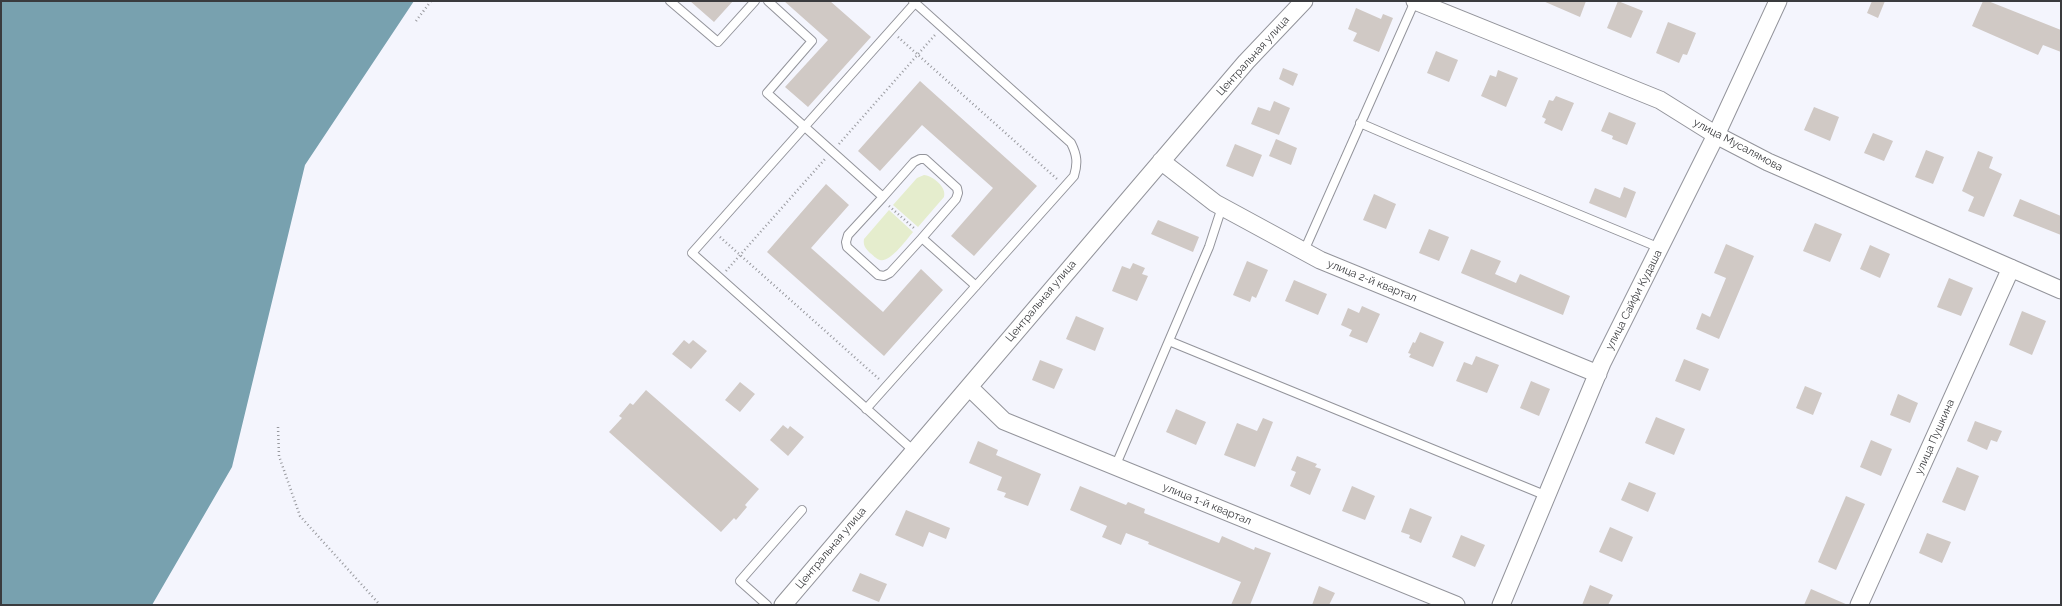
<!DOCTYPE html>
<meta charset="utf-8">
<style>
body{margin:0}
#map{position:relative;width:2062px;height:606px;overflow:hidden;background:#f4f5fd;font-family:Raleway,sans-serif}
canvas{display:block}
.frame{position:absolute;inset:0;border:2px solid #3a3b3e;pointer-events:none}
</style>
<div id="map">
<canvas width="2062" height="606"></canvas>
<div class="frame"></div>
</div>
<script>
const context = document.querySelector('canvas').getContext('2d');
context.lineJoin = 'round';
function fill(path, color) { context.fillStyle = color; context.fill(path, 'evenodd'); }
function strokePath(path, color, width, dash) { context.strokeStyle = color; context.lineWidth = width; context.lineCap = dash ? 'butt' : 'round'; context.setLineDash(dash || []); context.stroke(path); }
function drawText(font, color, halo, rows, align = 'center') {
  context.font = font + ' Raleway,sans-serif'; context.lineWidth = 3; context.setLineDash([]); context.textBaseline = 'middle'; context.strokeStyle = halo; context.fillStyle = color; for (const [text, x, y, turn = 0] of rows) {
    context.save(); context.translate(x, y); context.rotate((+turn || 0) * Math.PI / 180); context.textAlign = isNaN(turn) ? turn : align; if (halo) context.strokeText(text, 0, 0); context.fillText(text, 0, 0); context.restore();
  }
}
const green = new Path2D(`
 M924 175C933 176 947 187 944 197L918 227 893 205 917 178Z
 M889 210 913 232C907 239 890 263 880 260 876 259 873 255 870 253 865 248 863 245 864 239Z`);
const water = new Path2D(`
 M1 1H414L305 165 232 467 152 605H1Z`);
const building = new Path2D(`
 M690 1H733L714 22Z
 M784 1H830L871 37 808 107 785 87 828 40Z
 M1543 1H1586L1580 17Z
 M1618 1 1643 11 1631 38 1607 28Z
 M1872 1H1885L1878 18 1867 13Z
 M1983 1H1988L2061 30V52L2043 45 2038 55 1972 26Z
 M1356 8 1381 19 1383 14 1393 18 1379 52 1353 41 1357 33 1348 29Z
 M1668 22 1696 33 1687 55 1683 54 1679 63 1656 53Z
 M1436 51 1458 60 1449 82 1427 73Z
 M1283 68 1298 74 1293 86 1279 79Z
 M1498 70 1518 78 1506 107 1481 96 1490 75 1496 77Z
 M920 81 1037 186 974 256 951 236 993 188 922 125 880 171 858 151Z
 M1556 96 1574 103 1562 131 1544 123 1546 119 1542 117 1549 100 1553 101Z
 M1274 101 1290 108 1279 135 1251 124 1258 107 1270 111Z
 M1814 107 1839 117 1830 141 1804 130Z
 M1609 112 1636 123 1627 145 1612 139 1613 136 1601 131Z
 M1873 133 1893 141 1884 161 1864 153Z
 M1276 139 1297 148 1291 165 1269 156Z
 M1235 144 1262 155 1253 177 1226 166Z
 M1926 150 1944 157 1933 184 1915 177Z
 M1978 151 1993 157 1989 168 2002 174 1984 217 1968 211 1974 197 1962 191Z
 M826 184 849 205 811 248 883 312 921 269 943 290 884 356 767 252Z
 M1624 187 1636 192 1626 218 1589 203 1595 188 1620 198Z
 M1374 194 1396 204 1386 229 1363 220Z
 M2020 199 2061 216V235L2013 216Z
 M1158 220 1199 237 1193 252 1151 234Z
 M1815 223 1842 234 1830 262 1803 251Z
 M1429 229 1449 237 1439 261 1419 253Z
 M1726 244 1754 256 1719 339 1696 329 1702 313 1710 317 1726 278 1714 273Z
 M1870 245 1890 254 1880 278 1860 269Z
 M1471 249 1501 261 1495 274 1516 283 1520 274 1570 296 1563 315 1461 273Z
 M1247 261 1268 270 1256 298 1252 296 1250 302 1233 295Z
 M1133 263 1145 268 1142 274 1148 276 1137 301 1112 291 1122 266 1130 269Z
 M1949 278 1973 288 1961 316 1937 307Z
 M1294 280 1327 294 1318 315 1285 301Z
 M1362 306 1380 314 1367 343 1349 336 1352 330 1341 325 1348 308 1359 313Z
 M2022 311 2046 321 2032 355 2009 345Z
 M1076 316 1104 328 1095 351 1066 339Z
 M1420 332 1444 342 1433 367 1409 357 1411 354 1408 353 1413 342 1415 343Z
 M684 340 689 344 693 340 707 351 691 369 672 354Z
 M1476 356 1499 365 1487 393 1456 381 1464 362 1472 365Z
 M1684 359 1709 369 1700 391 1675 381Z
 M1040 360 1063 369 1054 389 1032 380Z
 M1531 381 1550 389 1539 416 1520 408Z
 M740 382 755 394 740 412 725 400Z
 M1805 386 1822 393 1813 415 1796 408Z
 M646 390 759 489 745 505 747 507 736 520 734 518 721 532 609 432 622 418 619 416 630 403 633 405Z
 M1898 394 1918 403 1910 423 1890 415Z
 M1176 409 1206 422 1196 445 1166 432Z
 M1656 417 1685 429 1674 455 1645 443Z
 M1263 418 1273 422 1255 467 1224 455 1237 423 1257 431Z
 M1975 421 2002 431 1997 442 1991 440 1987 450 1967 441Z
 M783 425 788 429 790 426 804 437 788 456 770 440Z
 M1871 440 1892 449 1881 476 1860 467Z
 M978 441 998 450 996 455 1041 474 1028 506 1004 497 1006 493 997 490 1002 477 969 463Z
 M1297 456 1317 464 1315 467 1321 469 1310 495 1290 486 1296 472 1291 470Z
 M1957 467 1979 476 1965 511 1942 502Z
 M1629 482 1656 493 1648 512 1621 500Z
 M1080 486 1126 505 1128 502 1145 509 1144 513 1219 543 1222 536 1254 550 1255 547 1271 553 1250 605H1231L1241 582 1148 544 1149 542 1126 533 1121 545 1102 537 1107 526 1070 510Z
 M1352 486 1375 496 1365 520 1342 511Z
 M1846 496 1865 504 1836 570 1818 562Z
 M1410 508 1432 517 1421 543 1409 538 1410 535 1401 532Z
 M906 510 950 528 946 539 929 532 923 547 895 535Z
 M1610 527 1633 537 1622 562 1599 552Z
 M1927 533 1951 542 1942 563 1919 553Z
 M1461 535 1485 545 1475 567 1452 557Z
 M860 573 887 584 879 602 852 591Z
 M1590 585 1613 595 1608 605H1582Z
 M1319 586 1335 593 1329 605H1312Z
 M1811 589 1848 605H1804Z`);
const path = new Path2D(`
 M416 21 431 1
 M898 37 1057 179
 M839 144 935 35
 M889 206 915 229
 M720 237 879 379
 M726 271 825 159
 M278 427 279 456 300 516 380 605`);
const service = new Path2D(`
 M670 1 718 42 755 1
 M768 1 812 41 767 93 883 197 914 162 920 159H925L957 188 958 193 956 199 922 238 976 286
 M1360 123 1411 145 1660 248
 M883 197 848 235 846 242 847 247 878 275 884 276 890 273 922 238
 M1304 251 1415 1
 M1169 341 1547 496
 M866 409 1074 176C1078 163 1077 155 1071 143L913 1
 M914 451 692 253 915 3
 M1115 467 1209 247 1222 207
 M767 605 740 581 802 510`);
const minor = new Path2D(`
 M1415 1 1660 100 1716 135 1768 162 2061 290
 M1161 161 1215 203 1320 260 1598 374
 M969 387 1004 421 1456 605
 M783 605 1246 62 1304 1
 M1501 605 1602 363 1716 135 1778 1
 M1859 605 2011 268`);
const streetNames = [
 ["Центральная улица",1253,56,-48],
 ["улица Мусалямова",1738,145,28],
 ["улица 2-й квартал",1372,281,22],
 ["улица Сайфи Кудаша",1634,300,-63],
 ["Центральная улица",1041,301,-50],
 ["улица Пушкина",1935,437,-66],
 ["улица 1-й квартал",1207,504,22],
 ["Центральная улица",831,548,-50]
];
fill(green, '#e5edcd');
fill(water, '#78a1af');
fill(building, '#d0c9c5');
strokePath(service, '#93949b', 10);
strokePath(minor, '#93949b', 19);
strokePath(path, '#98999e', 2.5, [1, 3]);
strokePath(service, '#fff', 8);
strokePath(minor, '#fff', 17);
drawText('11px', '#3a3b3e', '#fff', streetNames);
</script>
